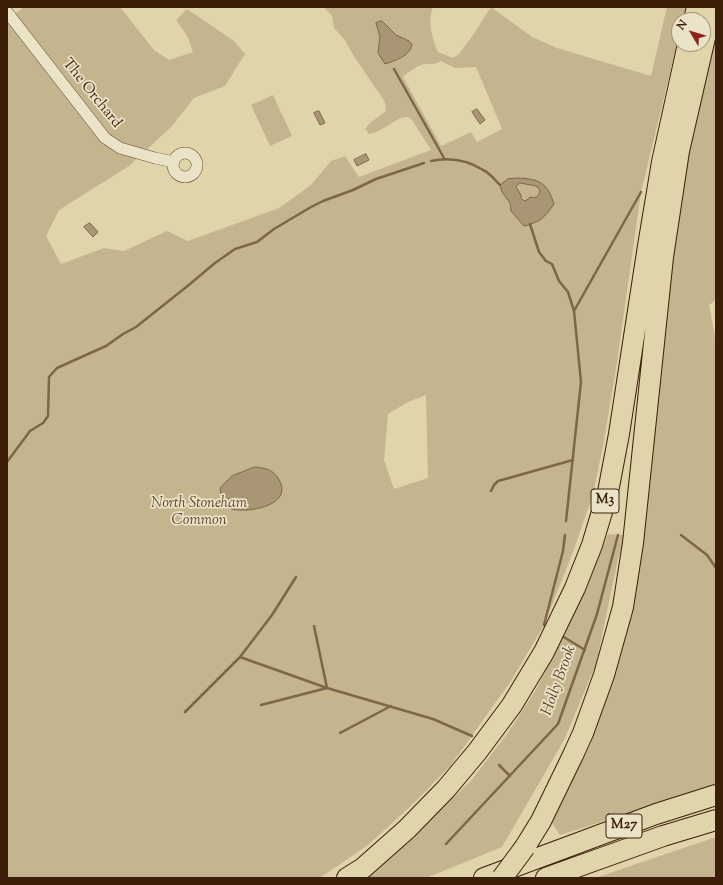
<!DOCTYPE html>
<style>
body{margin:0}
#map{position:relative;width:723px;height:885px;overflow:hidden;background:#e0d4ab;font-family:"Sorts Mill Goudy",serif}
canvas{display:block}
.frame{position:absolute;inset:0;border:8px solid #3c1f09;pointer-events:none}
.north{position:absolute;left:671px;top:12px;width:40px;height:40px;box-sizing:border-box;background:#ebe3c8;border:1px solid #a5957c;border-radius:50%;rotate:308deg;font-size:11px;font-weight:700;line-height:16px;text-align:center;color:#3c1f09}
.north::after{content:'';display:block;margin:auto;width:14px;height:18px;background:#8f2418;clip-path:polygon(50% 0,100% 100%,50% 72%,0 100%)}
</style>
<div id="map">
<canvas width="723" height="885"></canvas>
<div class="frame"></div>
<div class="north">N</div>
</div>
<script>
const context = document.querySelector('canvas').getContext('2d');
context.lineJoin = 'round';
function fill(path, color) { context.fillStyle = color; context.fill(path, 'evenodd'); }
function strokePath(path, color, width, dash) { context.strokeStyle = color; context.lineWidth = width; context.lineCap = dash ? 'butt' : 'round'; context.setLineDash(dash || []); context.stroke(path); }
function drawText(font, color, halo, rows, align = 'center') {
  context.font = font + ' "Sorts Mill Goudy",serif'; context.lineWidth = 3.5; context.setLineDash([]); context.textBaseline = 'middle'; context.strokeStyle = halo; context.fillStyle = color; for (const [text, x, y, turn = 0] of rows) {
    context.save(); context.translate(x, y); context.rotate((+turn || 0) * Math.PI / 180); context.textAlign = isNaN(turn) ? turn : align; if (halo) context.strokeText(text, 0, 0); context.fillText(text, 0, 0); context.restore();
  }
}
const green = new Path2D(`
 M24 7H120L154 50 169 60 193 52 188 37 176 20 187 9 234 41 245 54 225 86 194 98 171 127 129 166 59 210 46 236 61 264 104 248 124 251 167 231 188 241 279 208 311 185 331 161 345 156 359 177 431 150 412 120 408 117C394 117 386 131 369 134L365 129 370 123 386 111 385 102 353 55 345 40 334 28 332 16 324 7H433C427 22 432 38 438 52L453 58 459 54 471 38 491 7 532 37 557 48 651 76 667 7H686L683 20H679V36L641 192 617 362 603 446 593 494 573 552 544 625 511 681 451 765 413 804 368 845 320 878H7V20ZM441 61 455 68 476 67 502 129 477 142 471 132 441 146 403 77C409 72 417 65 425 64 432 64 435 65 441 61ZM518 178 544 185 537 223 524 226 511 211 510 203ZM426 395 428 478 394 489 384 460 388 414 408 402Z
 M716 31V300L709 305 716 342V786L560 835 550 820 590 745 632 614 642 554 669 269 687 156Z
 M273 95 292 136 270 146 251 105Z
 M520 183 536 186 540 190 538 197 524 201 521 198 516 186Z
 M608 534 625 535 618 559 596 664 564 740 502 847 426 878H361L385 860 470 782 507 734 536 690 584 594Z
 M716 837V878H595Z`);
const water = new Path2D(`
 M382 21 396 35 409 41 412 44C411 56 394 61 385 64L378 53 380 37 376 23Z
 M477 109 485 120 480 124 472 112Z
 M319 111 325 123 320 125 314 113Z
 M366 154 369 160 357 166 354 160Z
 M518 178C539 179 547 182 554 204 544 218 541 222 524 226L511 211 510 203 502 192 500 185 508 179ZM520 183 536 186 540 190C539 196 537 199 530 197L527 200 524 201 521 198V195L516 187Z
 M90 223 98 232 93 237 84 227Z
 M255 467C265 468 272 469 278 478 294 502 258 511 241 510 238 510 234 510 232 509 223 505 221 496 220 488L232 476Z`);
const stream = new Path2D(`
 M394 69 444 158
 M431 161C450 157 467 160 483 170 490 173 495 180 500 185
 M530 224 539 252 546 261 552 264 559 281 568 292 574 311 581 382 566 521
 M574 311 641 192
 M7 462 30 431 43 423 48 416 49 377 57 368 106 346 123 334 136 327 190 284 215 263 235 249 257 242 274 229 311 207 323 201 353 190 376 179 424 163
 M491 491 494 485 498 481 573 460
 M681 535 707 555 716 568
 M544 625 563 551 565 535
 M562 636 585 650
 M240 657 327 688 433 719 472 736
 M261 705 327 688 314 626
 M185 712 240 657 272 615 296 577
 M340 733 391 706
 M499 765 510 776
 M446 844 558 724 597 614 618 535`);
const minor = new Path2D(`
 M7 12 105 138 120 148 155 158 174 162
 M173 165a12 12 0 1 1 24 0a12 12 0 1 1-24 0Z`);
const motorway = new Path2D(`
 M694 20 697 7
 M525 847 541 821 573 755 583 733 604 675 623 607 633 543 663 257 679 151 712 7
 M347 878 363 868 407 829 446 789 477 752 512 705 544 652 575 588 592 545 608 492 619 434 648 246 662 162 688 44
 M484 878 656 814 716 795
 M546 878 663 836 716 820`);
const motorwayBridge = new Path2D(`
 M502 878 525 847`);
const shields = [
 [605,501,28],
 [624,826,36]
];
const shieldNames = [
 ["M3",605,501],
 ["M27",624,826]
];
const streetNames = [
 ["The Orchard",91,94,51]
];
const parkNames = [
 ["North Stoneham",199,504],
 ["Common",199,521]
];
const waterNames = [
 ["Holly Brook",560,681,-70]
];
fill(green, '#c4b58f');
fill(water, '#a89674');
strokePath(water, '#7d6649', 1);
strokePath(stream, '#7d6649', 2.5);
strokePath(minor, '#654c32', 12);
strokePath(motorway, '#3c1f09', 22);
strokePath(minor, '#ebe3c8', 11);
strokePath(motorway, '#e0d4ab', 20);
strokePath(motorwayBridge, '#3c1f09', 22, []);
strokePath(motorwayBridge, '#e0d4ab', 20);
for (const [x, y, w] of shields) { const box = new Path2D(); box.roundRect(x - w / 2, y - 12, w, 24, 3); context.fillStyle = '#ebe3c8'; context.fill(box); strokePath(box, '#3c1f09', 1); }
drawText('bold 14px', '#3c1f09', null, shieldNames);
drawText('15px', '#3c1f09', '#ebe3c8', streetNames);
drawText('italic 15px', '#5e442a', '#ebe3c8', parkNames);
drawText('italic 16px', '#62492e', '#ebe3c8', waterNames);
</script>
